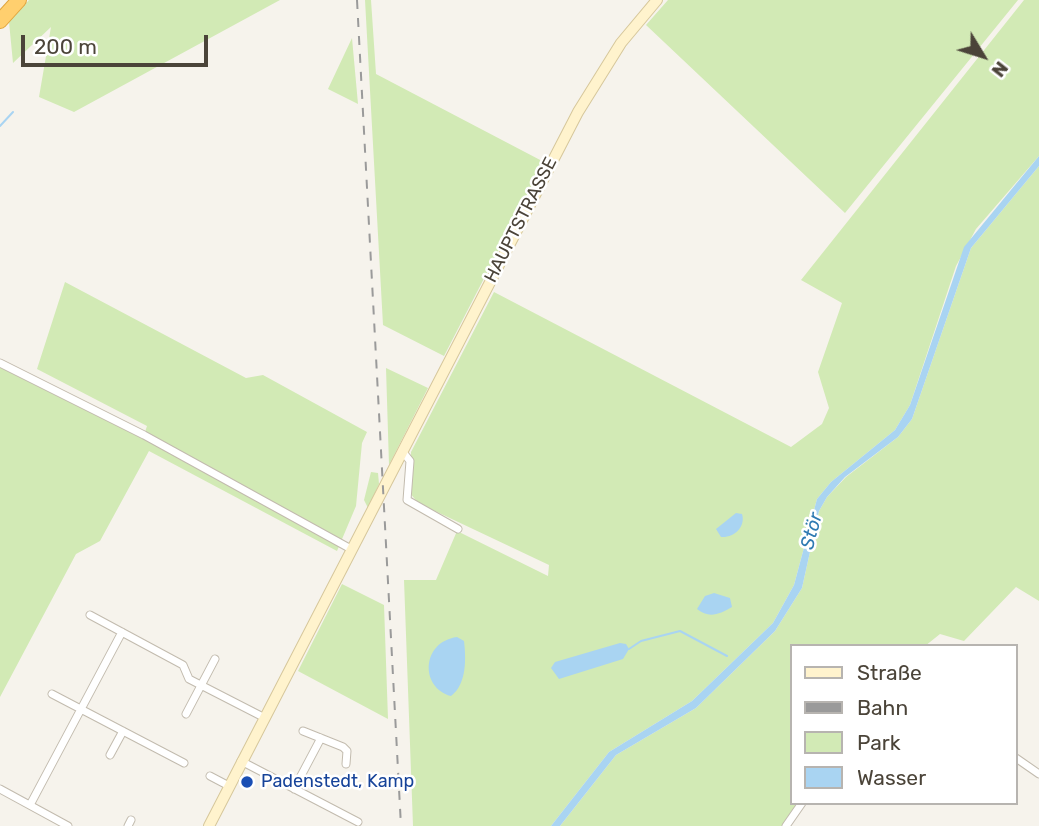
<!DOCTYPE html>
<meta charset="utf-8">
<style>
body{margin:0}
#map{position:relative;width:1039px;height:826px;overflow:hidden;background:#f6f3ec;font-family:Rubik,sans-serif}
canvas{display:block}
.legend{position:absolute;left:790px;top:644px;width:228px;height:161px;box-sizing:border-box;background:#fff;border:2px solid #b7b4b0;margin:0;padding:9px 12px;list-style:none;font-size:21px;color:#4b4439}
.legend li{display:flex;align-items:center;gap:14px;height:35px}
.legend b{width:35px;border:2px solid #b7b4b0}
.north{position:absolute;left:948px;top:21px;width:70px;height:70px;-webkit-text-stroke:5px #fff;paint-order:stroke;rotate:128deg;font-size:19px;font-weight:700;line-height:28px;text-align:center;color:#4b4439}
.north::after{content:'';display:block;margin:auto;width:24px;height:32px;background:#4b4439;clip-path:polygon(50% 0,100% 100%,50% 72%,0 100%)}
.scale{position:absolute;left:21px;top:35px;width:187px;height:32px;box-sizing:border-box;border:4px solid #4b4439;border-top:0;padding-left:9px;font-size:21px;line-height:24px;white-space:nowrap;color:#4b4439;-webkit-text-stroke:5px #fff;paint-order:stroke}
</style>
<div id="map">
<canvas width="1039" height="826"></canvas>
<ul class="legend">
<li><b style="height:9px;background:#fff3cd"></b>Straße</li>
<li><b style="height:9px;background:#9a9a9a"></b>Bahn</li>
<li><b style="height:19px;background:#d2eab5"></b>Park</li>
<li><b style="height:19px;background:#a9d4f2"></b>Wasser</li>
</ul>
<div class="north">N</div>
<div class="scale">200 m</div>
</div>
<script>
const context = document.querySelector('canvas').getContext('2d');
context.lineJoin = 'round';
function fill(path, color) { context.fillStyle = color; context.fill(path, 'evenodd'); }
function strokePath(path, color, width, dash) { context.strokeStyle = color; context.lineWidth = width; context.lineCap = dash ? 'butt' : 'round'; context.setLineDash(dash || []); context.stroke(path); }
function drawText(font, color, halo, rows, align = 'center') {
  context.font = font + ' Rubik,sans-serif'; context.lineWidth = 5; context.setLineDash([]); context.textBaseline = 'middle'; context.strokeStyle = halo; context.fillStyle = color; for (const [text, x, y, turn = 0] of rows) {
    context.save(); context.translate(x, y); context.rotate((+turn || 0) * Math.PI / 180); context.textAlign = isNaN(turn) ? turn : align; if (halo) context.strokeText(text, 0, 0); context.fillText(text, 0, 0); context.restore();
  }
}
const green = new Path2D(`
 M29 0H280L74 112 39 97 51 27 13 63 9 22Z
 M365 0H371L376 74 544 162 444 356 383 325Z
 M668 0H1018L845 213 646 25Z
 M1024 0H1039V156L976 229 956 266 910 405 895 430 831 482 817 499 794 585 773 623 692 701 609 752 551 826H413L404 580H436L457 531 548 576 549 565 418 503 410 493 411 452 494 292 791 447 822 424 829 408 818 372 842 303 801 280Z
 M352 38 358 104 328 89Z
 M1039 166V601L1016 587 964 641 940 634 925 646H792V803H802L786 826H560L616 755 696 708 775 631 802 588 819 511 827 497 846 477 898 437 912 419 971 248Z
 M65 282 246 378 263 375 367 432 362 443 356 506 337 551 149 451 100 541 76 554 0 697V363L144 435 147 426 37 369Z
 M386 368 428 388 389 465Z
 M371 472 378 473 379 484 368 508 364 500Z
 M342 584 384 605 388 719 298 671Z`);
const water = new Path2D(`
 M1039 156V166L971 248 912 419 898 437 845 477 827 497 819 511 802 588 775 631 696 708 616 755 560 826H551L609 752 692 701 773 623 794 585 817 499 831 482 895 430 910 405 964 247Z
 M736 513 742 514C746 527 734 538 721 537L716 529Z
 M714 593 730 598 732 607C720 614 709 619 697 609L705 596Z
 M457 637 464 641C466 658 467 684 451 696 420 688 421 642 457 637Z
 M620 643 626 644 629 649 623 659 559 679 551 668 555 662Z`);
const stream = new Path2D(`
 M0 126 13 112
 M629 649 641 641 680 631 727 656`);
const street = new Path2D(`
 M0 363 144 435 351 549
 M402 451 410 461 407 500 458 529
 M90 615 183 665 189 679 265 718
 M52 694 184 763
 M186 714 215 659
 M303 731 343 747 347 751 346 764
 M110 755 123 731
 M1016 758 1039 774
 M241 761 358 822
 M210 776 229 786
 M0 789 68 826
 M294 789 321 738
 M30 805 122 632
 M128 826 131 820
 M786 826 802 803`);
const secondary = new Path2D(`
 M209 826 578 112 621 43 657 0`);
const highway = new Path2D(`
 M0 21 19 0`);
const rail = new Path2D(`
 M357 0 401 826`);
const markers = [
 [247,782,7,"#1a4fb4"]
];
const streetNames = [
 ["HAUPTSTRASSE",521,220,-63]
];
const transitNames = [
 ["Padenstedt, Kamp",261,782]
];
const waterNames = [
 ["Stör",812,531,-75]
];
fill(green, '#d2eab5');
fill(water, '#a9d4f2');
strokePath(stream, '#a9d4f2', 2);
strokePath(street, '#c2bbae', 9);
strokePath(secondary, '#d6c79b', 12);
strokePath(highway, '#e0a43c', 16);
strokePath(street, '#fff', 7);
strokePath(secondary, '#fff3cd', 10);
strokePath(highway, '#ffcf6e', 14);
strokePath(rail, '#9a9a9a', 2, [9, 9]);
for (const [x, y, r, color] of markers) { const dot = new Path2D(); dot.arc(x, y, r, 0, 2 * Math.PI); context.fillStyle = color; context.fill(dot); strokePath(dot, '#fff', 2.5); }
drawText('18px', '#4b4439', '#fff', streetNames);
drawText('18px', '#164399', '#fff', transitNames, 'left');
drawText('italic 19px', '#2e7ab2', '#fff', waterNames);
</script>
